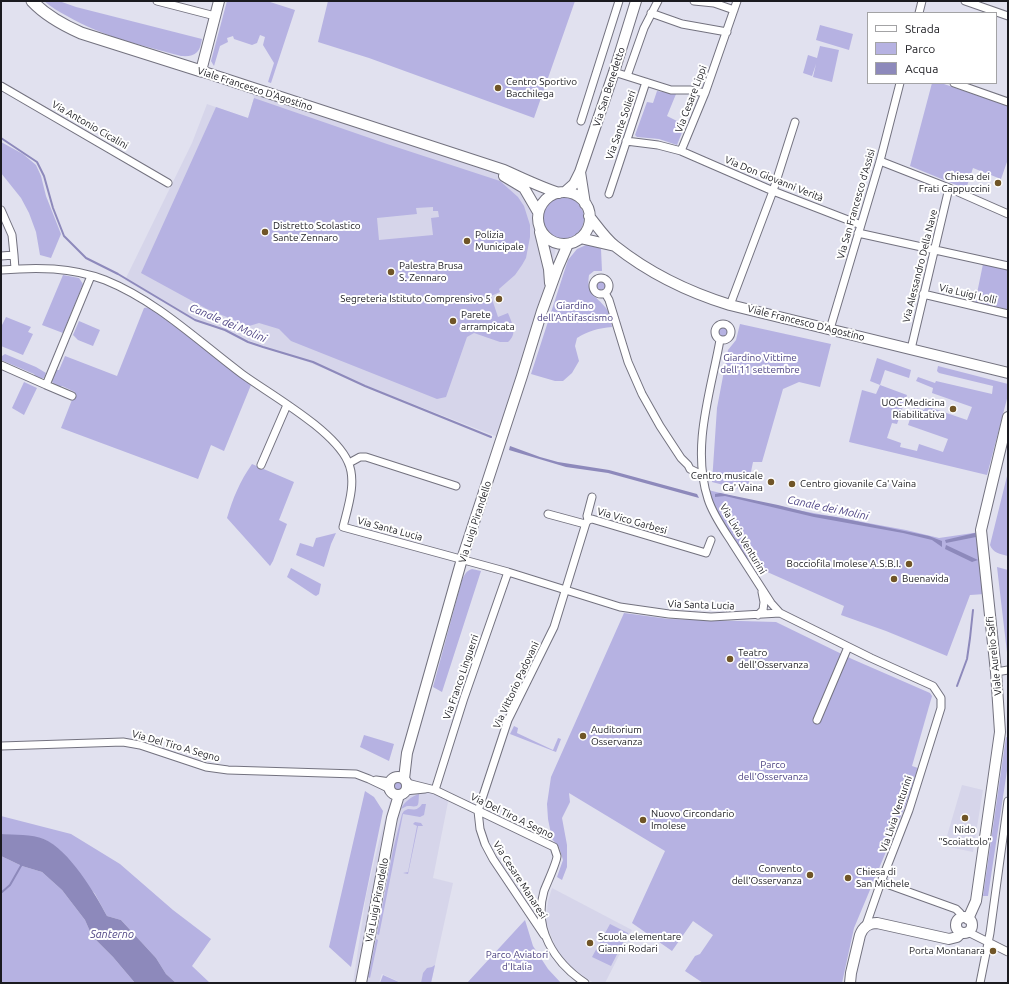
<!DOCTYPE html>
<meta charset="utf-8">
<style>
body{margin:0}
#map{position:relative;width:1009px;height:984px;overflow:hidden;background:#e1e1ef;font-family:Ubuntu,sans-serif}
canvas{display:block}
.frame{position:absolute;inset:0;border:2px solid #1a1a1f;pointer-events:none}
.legend{position:absolute;left:867px;top:12px;width:130px;height:72px;box-sizing:border-box;background:#fff;border:1px solid #a3a3a5;margin:0;padding:5px 7px;list-style:none;font-size:12px;color:#1a1a1f}
.legend li{display:flex;align-items:center;gap:8px;height:20px}
.legend b{width:20px;border:1px solid #a3a3a5}
</style>
<div id="map">
<canvas width="1009" height="984"></canvas>
<div class="frame"></div>
<ul class="legend">
<li><b style="height:5px;background:#fff"></b>Strada</li>
<li><b style="height:11px;background:#b6b2e2"></b>Parco</li>
<li><b style="height:11px;background:#8d89bb"></b>Acqua</li>
</ul>
</div>
<script>
const context = document.querySelector('canvas').getContext('2d');
context.lineJoin = 'round';
function fill(path, color) { context.fillStyle = color; context.fill(path, 'evenodd'); }
function strokePath(path, color, width, dash) { context.strokeStyle = color; context.lineWidth = width; context.lineCap = dash ? 'butt' : 'round'; context.setLineDash(dash || []); context.stroke(path); }
function drawText(font, color, halo, rows, align = 'center') {
  context.font = font + ' Ubuntu,sans-serif'; context.lineWidth = 4; context.setLineDash([]); context.textBaseline = 'middle'; context.strokeStyle = halo; context.fillStyle = color; for (const [text, x, y, turn = 0] of rows) {
    context.save(); context.translate(x, y); context.rotate((+turn || 0) * Math.PI / 180); context.textAlign = isNaN(turn) ? turn : align; if (halo) context.strokeText(text, 0, 0); context.fillText(text, 0, 0); context.restore();
  }
}
const built = new Path2D(`
 M250 87 506 175 530 193 560 221 555 253 529 347 498 437 369 387 308 362 277 352 186 315 125 280 192 143 207 104 248 118 254 98Z
 M398 772 449 797 433 878 453 883 431 983H402L382 974 379 983H353L366 896 379 841Z
 M962 785 983 790 973 852 944 846Z
 M552 888 632 930 605 983H594L589 980 569 966 558 953 550 933 546 921 548 901Z`);
const green = new Path2D(`
 M44 1H59L76 7 202 39C200 53 195 57 181 56 141 45 103 37 67 16 59 12 51 7 44 1Z
 M227 1H267L295 10 271 83 268 82 274 63 263 45 265 37 260 35 257 43 252 45 234 39 233 36 227 38 228 42 220 46 214 66 211 61Z
 M328 1H575L534 118 369 58 318 42Z
 M820 25 853 34 849 50 816 40Z
 M820 46 839 50 832 82 813 77 816 64 812 76 803 73 808 55 817 58Z
 M932 83H941L1008 106V159L1001 179 973 168 966 189 910 166Z
 M657 91 676 94 667 116 685 125 677 145 659 139 637 137 635 135 647 102 653 103Z
 M254 98 387 144 500 181 518 197 524 206 530 225V237L526 258 522 265 515 275 499 289 500 292 491 296 498 317 508 313C512 323 518 334 508 342H500L474 333 467 337 446 397 437 399 291 341 279 329 259 323 249 326 207 309 141 273 216 107 248 118ZM433 207V211H438L439 217 431 218 433 235 379 240 377 218 417 214 416 208Z
 M1 142 23 154 36 165 41 176 46 196 61 234 51 258 40 255 36 232 29 213 21 198 1 173Z
 M542 218a21 21 0 1 1 42 0a21 21 0 1 1-42 0Z
 M586 245H594L601 249 602 271H594L589 275C586 295 596 295 606 308 610 313 611 321 612 327 599 328 588 331 577 338L575 346 579 361 572 373 563 381H555L531 374 568 260 577 249Z
 M983 264 1008 269V310L975 303Z
 M63 275 79 278 83 284 63 333 42 325Z
 M595 286a6 6 0 1 1 12 0a6 6 0 1 1-12 0Z
 M150 307 251 385 224 451 211 445 198 479 61 428 75 392 62 386 60 387 53 383 52 381 56 370H59L65 356 117 376 144 308Z
 M6 317 31 327 28 332 33 334 23 355 1 346V327Z
 M79 321 100 330 93 346 78 340 73 335Z
 M740 324 831 344 820 387 799 382 783 389 762 462H753L747 491 712 482 717 408 728 350 736 340Z
 M718 332a5 5 0 1 1 10 0a5 5 0 1 1-10 0Z
 M5 354 36 367 46 373 44 378 40 379 35 376 34 374 1 360 2 356Z
 M877 358 911 370 909 378 885 370 880 385 907 395 897 424 892 423 887 438 901 443 900 447 917 451 919 444 943 452 948 439 908 425 914 407 924 410 926 406 967 420 972 407 932 393 933 388 916 381 918 377 935 383 936 381 992 394 993 386 939 373 937 371 938 366 1008 384V395L987 475 849 442 862 390 876 394 880 385 870 381Z
 M24 382 37 388 24 415 12 408Z
 M252 464 294 482 279 520 287 524 273 561 270 566 227 518C233 498 240 481 252 464Z
 M1008 472V556C1000 554 993 553 990 545Z
 M704 489 770 505 906 530 939 538 980 532 985 594 970 595 947 656 886 631 841 615 844 606 756 567 752 560 736 555 707 502Z
 M336 533 331 544 324 567 296 555 300 543 313 547 316 538Z
 M997 567 1008 570V661Z
 M291 568 321 584 319 594 316 596 314 595 287 577Z
 M472 569 481 571 442 692 433 687 462 580C465 574 466 571 472 569Z
 M624 613 669 619 776 622 852 659 930 693 932 696 912 766 918 768 906 804 854 928 842 983H703L685 971 695 956 700 954 713 935 693 921 672 951 632 923 665 851 569 793 570 802 562 818 567 845V867L562 880 557 877 563 860 559 847 552 839 548 819 547 804 551 777Z
 M514 726 518 728 517 733 553 750 558 738 561 739 556 752 510 734Z
 M364 735 394 744 389 761 360 747Z
 M1006 737 1008 738V764L988 896H983Z
 M392.5 786a5.5 5.5 0 1 1 11 0a5.5 5.5 0 1 1-11 0Z
 M365 791 374 797 383 811 351 967 329 947Z
 M419 794C418 807 420 807 407 806L401 809C404 802 412 796 419 794Z
 M422 804H426L424 815 420 817 403 814 379 935 377 934 393 850 402 814 404 811 408 809C415 810 418 810 422 804Z
 M1 816 71 834 120 864 173 910 211 939 192 966 210 983H176L166 974 156 958 121 920 107 916 95 894 53 845 44 839 1 834Z
 M415 822 421 823 423 826H418L408 874 403 873 408 872 417 826 413 824Z
 M1 856 22 866 42 872 62 890 85 920 92 936 113 957 135 983H1Z
 M525 920 533 946 548 969 561 983H467Z
 M610 924 628 933 611 966 592 957Z
 M376 939 378 940 370 978 368 977Z
 M435 965 431 983H421L423 973 427 968 432 967Z
 M383 975 401 983H380Z`);
const water = new Path2D(`
 M510 446 540 457 558 462 609 470 697 494 699 498 608 473 566 467 509 450Z
 M720 493 778 505 814 514 836 517 929 536 942 541V547L932 540 903 533 814 517 725 496 715 497V494Z
 M975 533 976 537 946 543 945 540Z
 M946 545 978 560 972 562 945 549Z
 M1 834C14 835 32 834 44 839 69 850 95 893 107 916L121 920 156 958 166 974 176 983H135L113 957 92 936 85 920 62 890 42 872 22 866 1 856Z`);
const stream = new Path2D(`
 M1 138 37 162 44 176 53 208 64 236 86 258 118 274 195 320 225 330 248 342 263 347 313 362 365 386 491 437
 M957 686 967 659 970 638 973 610
 M2 892 10 885 22 864`);
const street = new Path2D(`
 M157 1 215 16
 M694 1 714 3 734 10
 M965 1 1008 16
 M651 13 682 24 727 32
 M919 13 922 1
 M614 72 671 90H690L705 93
 M627 76 644 28 658 1
 M954 83 1008 102
 M1 86 168 183
 M581 121 619 1
 M626 141 658 145 681 151 773 191 861 225
 M681 151 705 93 737 1
 M880 161 949 188 1008 214
 M609 194 646 82
 M1 210 12 235 14 255
 M858 233 1008 266
 M1 256 14 255 15 269
 M1 270C37 267 71 267 105 280 157 301 198 341 242 374 271 395 334 430 348 462 357 481 348 507 343 527L508 572 620 607 669 614 711 617 780 613
 M593 286a8 8 0 1 1 16 0a8 8 0 1 1-16 0Z
 M605 293 609 300 628 362 642 394 660 426 681 458 688 465 690 469 702 475
 M923 294 1008 314
 M730 305 773 191 795 122
 M715 332a8 8 0 1 1 16 0a8 8 0 1 1-16 0Z
 M830 329 880 161 900 83
 M720 340C711 391 691 447 708 499 713 515 724 530 733 544 746 564 758 583 771 603L780 613 871 658 933 686 941 698V708L909 810 881 882 866 925
 M911 349 949 188
 M1 365 46 385 91 276
 M46 385 72 396
 M349 463 360 457H366L456 486
 M261 465 287 405
 M548 514 585 524
 M588 520 587 516 592 497
 M758 615 763 610 764 602 762 592
 M996 672 1008 670
 M817 720 848 647
 M1 746 123 742 140 745 206 767 228 770 356 774 369 779 390 789
 M376 780 390 782
 M407 783 435 790 554 847C555 850 556 853 557 856 557 862 547 883 544 891 533 929 554 962 585 983
 M435 790 464 698 508 572
 M405 791 425 789
 M881 882 956 909 960 913 963 917
 M968 932 1008 952
 M544 935 493 859 485 844 480 829 478 811 508 720 554 627 586 523 588 520 592 519 706 553 711 540
 M980 983 990 933 1008 801`);
const secondary = new Path2D(`
 M219 1 201 71 504 170C522 178 540 187 559 193
 M580 172 585 204
 M504 176 524 188 538 212
 M565 192 574 184 580 172 614 72 636 1
 M538 218a26 26 0 1 1 52 0a26 26 0 1 1-52 0Z
 M589 216C597 226 605 238 615 246 649 273 688 292 730 305L1008 373
 M540 232 549 269 550 283
 M580 238 615 246
 M389 786a9 9 0 1 1 18 0a9 9 0 1 1-18 0Z
 M404 779 407 753 462 559 522 376 542 311 558 267 568 244
 M956 925a8 8 0 1 1 16 0a8 8 0 1 1-16 0Z
 M968 919 976 901 1000 732 996 672 981 530 1008 417
 M361 983 392 818 399 795
 M850 983 851 973 860 935C863 927 868 923 877 923L949 939 957 937 961 933`);
const primary = new Path2D(`
 M32 1C46 16 63 25 81 33L201 71`);
const markers = [
 [498,88,4,"#705527"],
 [998,183,4,"#705527"],
 [265,232,4,"#705527"],
 [467,241,4,"#705527"],
 [391,272,4,"#705527"],
 [499,299,4,"#705527"],
 [453,321,4,"#705527"],
 [953,409,4,"#705527"],
 [771,482,4,"#705527"],
 [792,484,4,"#705527"],
 [909,564,4,"#705527"],
 [894,579,4,"#705527"],
 [730,659,4,"#705527"],
 [583,736,4,"#705527"],
 [965,818,4,"#705527"],
 [643,820,4,"#705527"],
 [810,875,4,"#705527"],
 [848,878,4,"#705527"],
 [590,943,4,"#705527"],
 [993,951,4,"#705527"]
];
const poiNames = [
 ["Centro Sportivo",506,82],
 ["Bacchilega",506,94],
 ["Chiesa dei",990,177,"right"],
 ["Frati Cappuccini",990,189,"right"],
 ["Distretto Scolastico",273,226],
 ["Sante Zennaro",273,238],
 ["Polizia",475,235],
 ["Municipale",475,247],
 ["Palestra Brusa",399,266],
 ["S. Zennaro",399,278],
 ["Segreteria Istituto Comprensivo 5",491,299,"right"],
 ["Parete",461,315],
 ["arrampicata",461,327],
 ["UOC Medicina",945,403,"right"],
 ["Riabilitativa",945,415,"right"],
 ["Centro musicale",763,476,"right"],
 ["Ca' Vaina",763,488,"right"],
 ["Centro giovanile Ca' Vaina",800,484],
 ["Bocciofila Imolese A.S.B.I.",901,564,"right"],
 ["Buenavida",902,579],
 ["Teatro",738,653],
 ["dell'Osservanza",738,665],
 ["Auditorium",591,730],
 ["Osservanza",591,742],
 ["Nuovo Circondario",651,814],
 ["Imolese",651,826],
 ["Nido",965,830,"center"],
 ["\"Scoiattolo\"",965,842,"center"],
 ["Convento",802,869,"right"],
 ["dell'Osservanza",802,881,"right"],
 ["Chiesa di",856,872],
 ["San Michele",856,884],
 ["Scuola elementare",598,937],
 ["Gianni Rodari",598,949],
 ["Porta Montanara",985,951,"right"]
];
const streetNames = [
 ["Via San Benedetto",609,87,-72],
 ["Viale Francesco D'Agostino",255,89,18],
 ["Via Cesare Lippi",691,99,-69],
 ["Via Antonio Cicalini",90,125,30],
 ["Via Sante Solieri",621,125,-71],
 ["Via Don Giovanni Verità",774,179,22],
 ["Via San Francesco d'Assisi",856,204,-74],
 ["Via Alessandro Della Nave",920,266,-76],
 ["Via Luigi Lolli",968,294,13],
 ["Viale Francesco D'Agostino",806,323,14],
 ["Via Vico Garbesi",632,521,16],
 ["Via Luigi Pirandello",475,522,-72],
 ["Via Santa Lucia",390,529,15],
 ["Via Livia Venturini",743,539,59],
 ["Via Santa Lucia",701,605,2],
 ["Viale Aurelio Saffi",994,656,-96],
 ["Via Franco Linguerri",461,677,-71],
 ["Via Vittorio Padovani",516,685,-65],
 ["Via Del Tiro A Segno",176,746,16],
 ["Via Livia Venturini",896,814,-71],
 ["Via Del Tiro A Segno",512,816,26],
 ["Via Cesare Manaresi",520,880,57],
 ["Via Luigi Pirandello",377,900,-79]
];
const parkNames = [
 ["Giardino",575,306],
 ["dell'Antifascismo",575,318],
 ["Giardino Vittime",760,358],
 ["dell'11 settembre",760,370],
 ["Parco",773,765],
 ["dell'Osservanza",773,777],
 ["Parco Aviatori",517,955],
 ["d'Italia",517,967]
];
const waterNames = [
 ["Canale dei Molini",228,323,23],
 ["Canale dei Molini",828,508,12],
 ["Santerno",112,934]
];
fill(built, '#d6d5ea');
fill(green, '#b6b2e2');
fill(water, '#8d89bb');
strokePath(stream, '#8d89bb', 2);
strokePath(street, '#73727f', 9);
strokePath(secondary, '#73727f', 12);
strokePath(primary, '#73727f', 13);
strokePath(street, '#fff', 7);
strokePath(secondary, '#fff', 10);
strokePath(primary, '#fff', 11);
for (const [x, y, r, color] of markers) { const dot = new Path2D(); dot.arc(x, y, r, 0, 2 * Math.PI); context.fillStyle = color; context.fill(dot); strokePath(dot, '#fff', 1.5); }
drawText('10px', '#1a1a1f', '#fff', poiNames, 'left');
drawText('10px', '#1a1a1f', '#fff', streetNames);
drawText('10px', '#4a4080', '#fff', parkNames);
drawText('italic 11px', '#4f4585', '#fff', waterNames);
</script>
